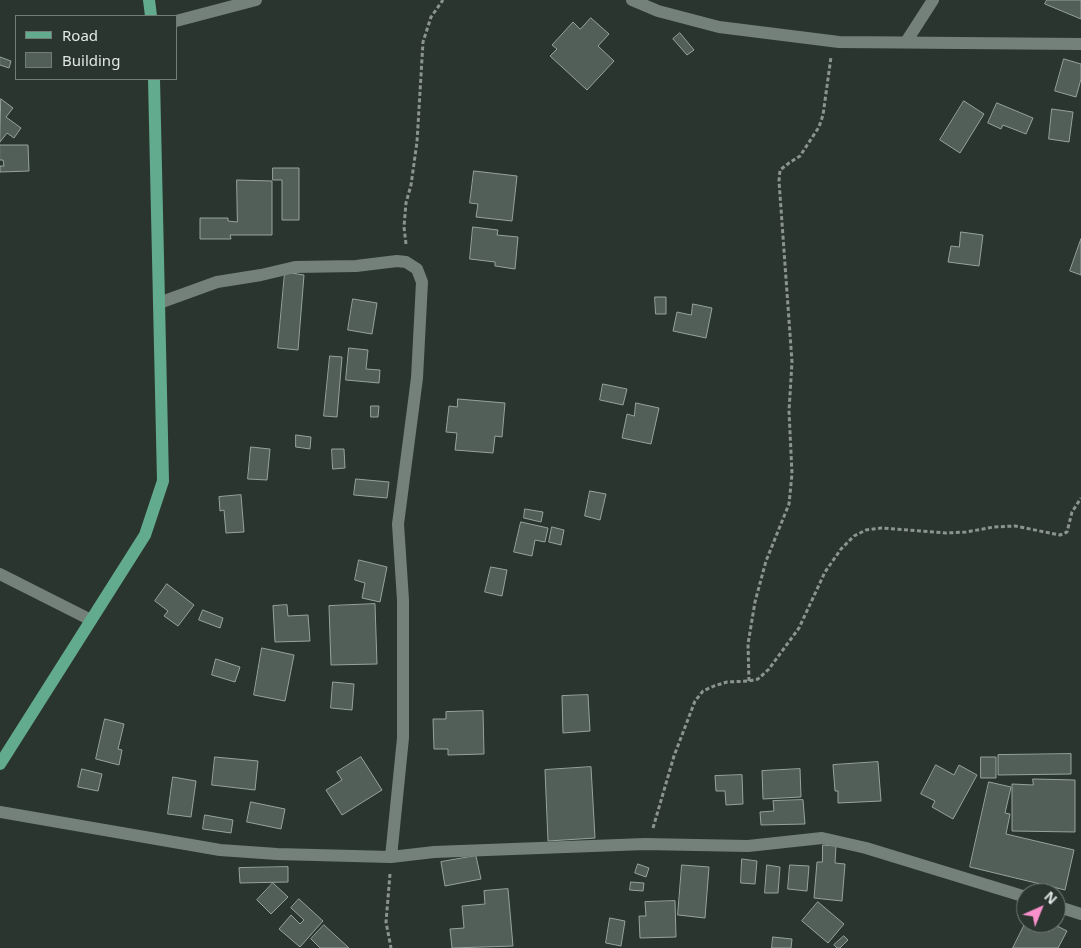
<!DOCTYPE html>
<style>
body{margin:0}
#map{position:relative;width:1081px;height:948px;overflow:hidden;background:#2a3530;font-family:"Noto Sans",sans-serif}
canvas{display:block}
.legend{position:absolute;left:15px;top:15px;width:162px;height:65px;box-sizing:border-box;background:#2a3530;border:1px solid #737d78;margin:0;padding:6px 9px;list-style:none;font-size:15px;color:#e1e8e5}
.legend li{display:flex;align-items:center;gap:10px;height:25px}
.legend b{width:25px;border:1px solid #737d78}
.north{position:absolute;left:1016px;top:883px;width:50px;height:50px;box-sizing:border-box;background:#2a3530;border:1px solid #737d78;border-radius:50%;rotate:44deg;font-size:14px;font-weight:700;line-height:20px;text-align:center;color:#e1e8e5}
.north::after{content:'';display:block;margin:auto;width:18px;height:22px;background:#f890cb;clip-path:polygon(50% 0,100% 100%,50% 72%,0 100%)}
</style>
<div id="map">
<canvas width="1081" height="948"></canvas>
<ul class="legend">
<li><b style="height:6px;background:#63ab8f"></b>Road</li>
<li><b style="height:14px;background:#525e58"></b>Building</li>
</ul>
<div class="north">N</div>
</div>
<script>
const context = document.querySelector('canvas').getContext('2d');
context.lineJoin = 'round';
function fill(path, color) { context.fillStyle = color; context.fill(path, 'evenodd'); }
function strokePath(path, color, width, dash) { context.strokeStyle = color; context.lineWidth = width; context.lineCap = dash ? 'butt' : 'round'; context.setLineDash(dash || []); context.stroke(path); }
const building = new Path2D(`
 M1047 0H1081V19L1045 4Z
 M591 18 609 34 598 46 614 61 587 90 550 56 557 49 552 45 573 22 580 29Z
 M680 33 694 50 687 55 673 39Z
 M0 57 11 61 9 68 0 65Z
 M1064 59 1081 64V79L1076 97 1055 91Z
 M1 99 13 108 6 117 21 128 14 138 7 133 0 142Z
 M964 101 984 114 960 153 940 140Z
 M997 103 1033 118 1026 134 1003 125 1001 129 988 123Z
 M1052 109 1073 112 1069 142 1049 139Z
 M0 145H28L29 171 0 172V166H4L3 160H0Z
 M273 168H299V220H282V180H273Z
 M474 171 517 176 512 221 476 217 478 204 470 203Z
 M237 180 272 181V235H230L231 239H200V218H228V221L237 222Z
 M473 227 498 230 497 235 518 237 515 269 495 266V262L470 259Z
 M961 232 983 235 979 266 948 262 951 246 959 247Z
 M1081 239V275L1070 271Z
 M285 272 304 275 298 350 278 348Z
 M655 297H666V314H656Z
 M353 299 377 303 372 334 348 330Z
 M693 304 712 308 706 338 673 331 677 312 691 315Z
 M349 348 368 350 366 369 380 370 379 383 346 380Z
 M330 356 342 357 337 417 324 416Z
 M603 384 627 389 623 405 600 400Z
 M458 399 505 403 502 437 495 436 493 453 455 450 457 433 446 432 449 406 457 407Z
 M636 403 659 408 651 444 622 438 627 414 634 416Z
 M371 406H379L378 417H371Z
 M296 435 311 437 310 449 296 447Z
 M251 447 270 449 267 480 248 479Z
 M332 449H344L345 468 333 469Z
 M356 479 389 482 387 498 354 495Z
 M590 491 606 494 600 520 585 516Z
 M241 495 244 532 226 533 224 510 220 511 219 497Z
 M525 509 543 512 541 522 524 518Z
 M521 522 548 528 545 542 535 540 532 556 514 552Z
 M552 527 564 530 561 545 549 542Z
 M359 560 387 567 380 602 362 598 365 583 355 580Z
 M491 567 507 570 502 596 485 592Z
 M167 584 194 605 178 626 164 616 168 611 155 601Z
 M375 604 377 664 331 665 329 606Z
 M287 605 288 616 308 615 310 641 275 642 273 606Z
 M203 610 223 618 220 628 199 620Z
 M262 648 294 655 285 701 254 695Z
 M216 659 240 667 235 682 212 675Z
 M333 682 354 684 352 710 331 708Z
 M588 695 590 731 563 733 562 696Z
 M483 711 484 754 448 755V749H434L433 719H446V712Z
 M105 719 124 724 118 749 122 750 119 765 96 759Z
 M1071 754V774L998 775V755Z
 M215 757 258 761 255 790 212 785Z
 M361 757 382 790 342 815 326 790 342 780 337 772Z
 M981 757H996V778H981Z
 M878 762 881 801 838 803V791H835L833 765Z
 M936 765 954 775 959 765 977 775 953 819 932 807 935 801 921 794Z
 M591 767 595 838 548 841 545 770Z
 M82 769 102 774 98 791 78 787Z
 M800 769 801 797 763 799 762 771Z
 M742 775 743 804 726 805 725 791H716L715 776Z
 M173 777 196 781 191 817 168 814Z
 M1033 779 1075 780V832L1012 831V784L1033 785Z
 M989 782 1011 787 1005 813 1010 814 1006 834 1074 850 1065 890 970 867Z
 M803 800 805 824 761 825 760 812 774 811 773 801Z
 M251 802 285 809 281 829 247 822Z
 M205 815 233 820 231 833 203 829Z
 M823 845 836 846 835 863 845 864 842 901 814 898 817 862H822Z
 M476 856 481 879 445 886 441 862Z
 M742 859 757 861 755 884 741 883Z
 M638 864 649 868 646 877 635 873Z
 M682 865 709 867 705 918 678 915Z
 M767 865 780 867 778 893H765Z
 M790 865 809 866 807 891 788 889Z
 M288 867V882L240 883 239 868Z
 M631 882 644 883 643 891 630 890Z
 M273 883 288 897 271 914 257 900Z
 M508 889 513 946 452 948 450 929 464 928 462 906 485 904 484 891Z
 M299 899 323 921 300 947 279 929 291 915 300 924 304 920 291 908Z
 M675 901 676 937 640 938 639 916H646L645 902Z
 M818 902 844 924 828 943 802 921Z
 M610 918 625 921 621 946 606 943Z
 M1026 922 1051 923 1067 931 1058 948H1013Z
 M324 925 349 948H320L311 939Z
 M844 936 848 940 840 948H837L834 945Z
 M773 937 792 939 791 948H772Z`);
const path = new Path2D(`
 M406 244 404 227 406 203 411 185 417 142 423 42 431 17 443 0
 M749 681 748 644 755 602 766 561 789 504 792 474 789 411 792 362 779 181 780 170 789 163 800 156 819 127 823 115 831 57
 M653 828 674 756 695 701 703 691 714 686 727 682 749 681 758 679 769 669 799 628 825 572 841 549 854 536 866 530 881 528 946 533 966 532 994 527 1015 526 1060 535 1067 532 1072 512 1081 498
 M390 874 386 922 391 948`);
const minor = new Path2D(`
 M632 0 658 11 719 27 839 42 1081 44
 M176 21 256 0
 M906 42 933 0
 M159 303 217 282 261 275 295 267 356 266 397 261 406 262 417 269 422 282 417 378 398 524 403 600V738L391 857
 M0 574 91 620
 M0 812 220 850 277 854 391 857 434 852 645 844 748 846 822 838 866 848 1026 897
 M1056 906 1081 914`);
const major = new Path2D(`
 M149 0 151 16
 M0 764 145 535 163 481 154 79`);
fill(building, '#525e58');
strokePath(building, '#96a39d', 1);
strokePath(path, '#8b9490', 3, [4, 2.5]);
strokePath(minor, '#74817b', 12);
strokePath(major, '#63ab8f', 12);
</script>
